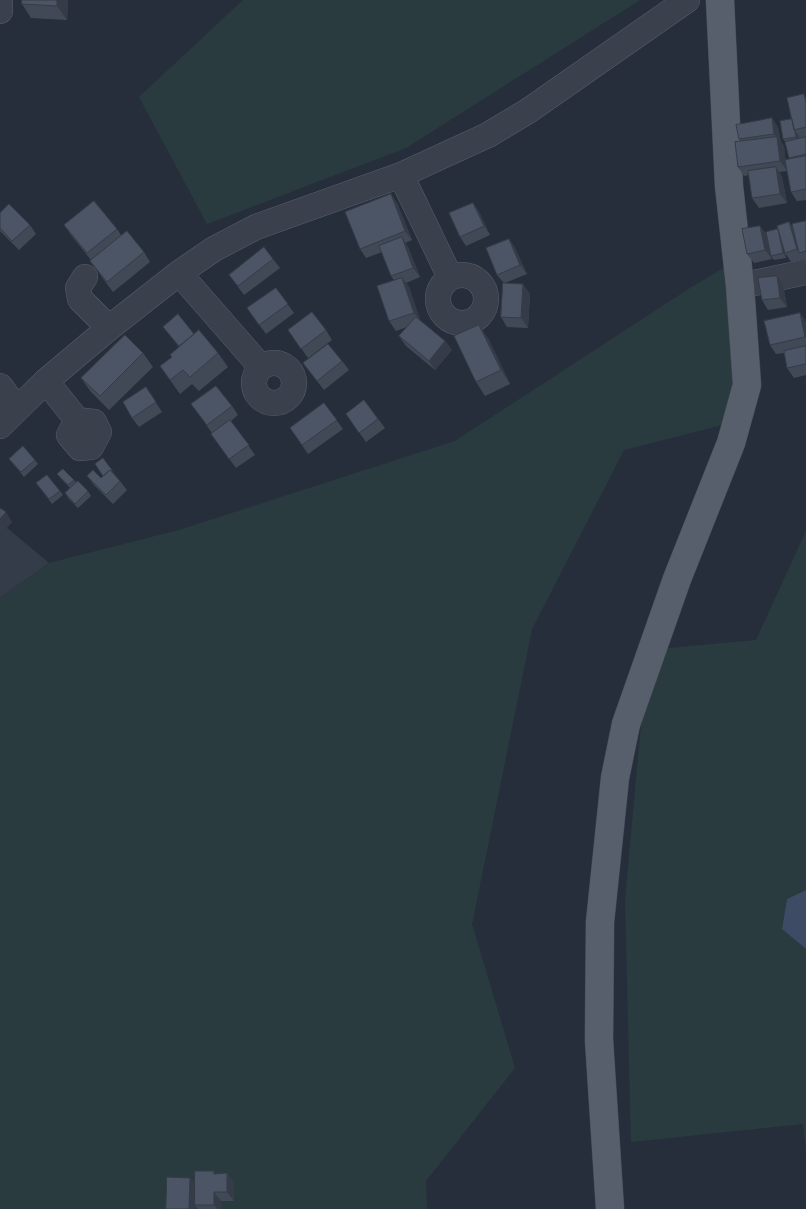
<!DOCTYPE html>
<style>
body{margin:0}
canvas{display:block;background:#262e3c}
</style>
<canvas width="806" height="1209"></canvas>
<script>
const context = document.querySelector('canvas').getContext('2d');
context.lineJoin = 'round';
function fill(path, color) { context.fillStyle = color; context.fill(path, 'evenodd'); }
function strokePath(path, color, width, dash) { context.strokeStyle = color; context.lineWidth = width; context.lineCap = dash ? 'butt' : 'round'; context.setLineDash(dash || []); context.stroke(path); }
const airport = new Path2D(`
 M0 522 49 563 0 598Z`);
const green = new Path2D(`
 M243 0H640L406 148 207 224 139 97Z
 M729 265 735 339 730 423 624 450 532 629 472 924 515 1068 426 1181 427 1209H0V598L49 563 179 530 455 441 690 288Z
 M806 531V890L787 899 782 929 806 949V1152L803 1124 631 1142 625 899 648 650 756 640Z`);
const water = new Path2D(`
 M806 890V949L782 929 787 899Z`);
const minor = new Path2D(`
 M0 11V0
 M401 175 450 277
 M179 273 261 367
 M438 299a24 24 0 1 1 48 0a24 24 0 1 1-48 0Z
 M85 277 78 288 80 299 109 328
 M740 286 806 272
 M254 383a20 20 0 1 1 40 0a20 20 0 1 1-40 0Z
 M46 381 77 420
 M0 386 16 408
 M77 420 94 422 99 432 91 447 80 448 69 435Z
 M0 426 46 381 109 328 179 273 214 249 256 227 401 175 488 135 528 111 687 0`);
const major = new Path2D(`
 M610 1209 599 1040 600 922 615 778 626 724 677 579 731 443 747 385 740 286 729 186 720 0`);
const wall = new Path2D(`
 M68 0 67 20 31 18 22 4Z
 M806 97V200L797 201 791 192 787 171 779 172 782 177 787 203 759 208 752 198 749 175 744 176 738 167 740 141 739 139 772 118 778 128 781 142 784 146 785 160 790 159 785 142 783 139 792 119Z
 M397 203 412 240 405 243 408 247 420 277 406 283 409 287 420 320 445 341 452 350 435 370 406 346 399 336 407 327 396 331 389 321 394 280 391 276 382 252 366 258 360 249Z
 M473 203 479 212 490 235 466 246 460 237Z
 M0 213 30 225 36 234 19 250 0 231Z
 M806 221V262L803 259 791 262 786 254V258L774 260 771 256 772 259 754 263 747 254 760 226 766 234 778 229 789 222 793 228Z
 M64 225 117 229 121 235 144 252 150 262 113 292 90 261 91 260 71 235Z
 M509 239 515 248 527 274 505 283 530 294 528 328 507 327 501 317 504 283 497 275Z
 M273 259 280 268 244 295 229 275Z
 M783 285 787 307 768 310 762 300Z
 M276 288 294 313 266 334 247 308Z
 M800 313 806 322V375L794 378 787 368 784 353 776 354 770 345Z
 M163 327 194 334 218 353 228 367 199 391 192 384 180 394 160 366 172 357 179 347Z
 M288 330H326L332 340 308 358Z
 M488 338 510 384 485 396 476 382Z
 M143 353 153 367 109 410 91 392 81 378Z
 M342 361 349 370 324 390 303 363Z
 M146 387 162 412 139 427 132 418Z
 M364 400 385 428 366 442 346 414Z
 M324 403 343 429 308 454 290 428Z
 M191 404 232 406 238 415 231 421 255 455 236 468 211 434 212 433Z
 M103 458 115 475 120 481 127 490 113 504 94 485 87 476 101 478 103 476Z
 M9 459 35 460 38 464 24 477Z
 M57 474 74 480 76 482 88 491 91 496 78 508 68 498 65 493 70 488 61 479Z
 M40 488 60 491 63 495 52 504Z
 M227 1173 234 1183V1201H221V1209H198L196 1207V1209H166L195 1185 216 1174Z`);
const shadedWall = new Path2D(`
 M57 0H68L67 20 57 6Z
 M772 118 778 128 781 142 784 146 787 171 780 161 777 138 774 134Z
 M795 131 799 136V141L796 137Z
 M776 167 782 177 787 203 780 194Z
 M391 194 397 203 412 240 405 231Z
 M473 203 479 212 490 235 484 226Z
 M789 222 796 231 799 253 797 249Z
 M760 226 767 235 772 259 765 250Z
 M778 229 785 253 786 258 783 253Z
 M402 237 408 247 420 277 413 268Z
 M509 239 515 248 527 274 520 265Z
 M777 276 783 285 787 307 780 298Z
 M402 278 409 287 421 322 414 313Z
 M523 284 530 294 528 328 521 318Z
 M800 313 806 322V338L805 337Z
 M479 325 488 338 510 384 501 370Z
 M445 341 452 350 435 370 429 361Z
 M6 512 12 522 0 536V519Z
 M227 1173 234 1183V1201L227 1192Z
 M190 1178 197 1187 195 1205 196 1207V1209H189Z
 M214 1192 221 1201V1209H217L214 1205Z`);
const building = new Path2D(`
 M22 0H57V6L22 4Z
 M804 94 806 103V127L794 130 787 98Z
 M772 118 774 134 739 139 736 125Z
 M792 119 796 137 783 139 780 121Z
 M777 137 780 161 738 167 735 142Z
 M806 137V154L789 158 785 142Z
 M806 156V189L791 192 785 160Z
 M776 167 780 194 752 198 748 171Z
 M391 194 405 231 360 249 345 212Z
 M94 201 117 229 87 253 64 225Z
 M473 203 484 226 460 237 449 213Z
 M9 204 30 225 12 241 0 228V213Z
 M806 221V251L799 253 792 224Z
 M789 222 797 249 785 253 777 226Z
 M760 226 765 250 747 254 742 229Z
 M778 229 783 253 771 256 766 232Z
 M127 231 144 252 107 282 90 261Z
 M402 237 413 268 391 276 379 246Z
 M509 239 520 265 497 275 486 248Z
 M264 247 273 259 238 286 229 275Z
 M777 276 780 298 762 300 758 278Z
 M402 278 414 313 389 321 377 286Z
 M503 283 523 284 521 318 501 317Z
 M276 288 288 304 259 325 247 308Z
 M312 312 326 330 301 349 288 330Z
 M800 313 805 337 770 345 764 321Z
 M178 314 194 334 179 346 163 327Z
 M416 317 445 341 429 361 399 336Z
 M479 325 501 370 476 382 454 336Z
 M199 330 218 353 190 377 183 370 170 380 160 366 172 357 170 355Z
 M125 335 143 353 100 396 81 378Z
 M328 344 342 361 317 381 303 363Z
 M806 346V364L787 368 784 351Z
 M216 386 232 406 207 425 191 404Z
 M146 387 156 402 132 418 123 402Z
 M364 400 378 419 359 433 346 414Z
 M324 403 337 420 302 445 290 428Z
 M230 420 249 445 229 459 211 434Z
 M23 446 35 460 21 472 9 459Z
 M103 458 112 470 111 471 110 470 103 476 95 464Z
 M63 469 74 480 68 485 57 474Z
 M93 470 101 478 110 470 120 481 106 495 87 476Z
 M47 475 60 491 49 499 36 483Z
 M78 481 88 491 75 504 65 493Z
 M0 508 6 512 0 519Z
 M195 1171H214V1174L227 1173V1192H214V1205H195Z
 M167 1177 190 1178 189 1209H166Z`);
fill(airport, '#343b49');
fill(green, '#293b3e');
fill(water, '#3d4b64');
strokePath(minor, '#585e6a', 26);
strokePath(major, '#434955', 29);
strokePath(minor, '#3a404c', 25);
strokePath(major, '#585f6c', 28);
fill(wall, '#414957');
fill(shadedWall, '#353c47');
fill(building, '#4c5565');
strokePath(building, '#353c47', 1);
</script>
